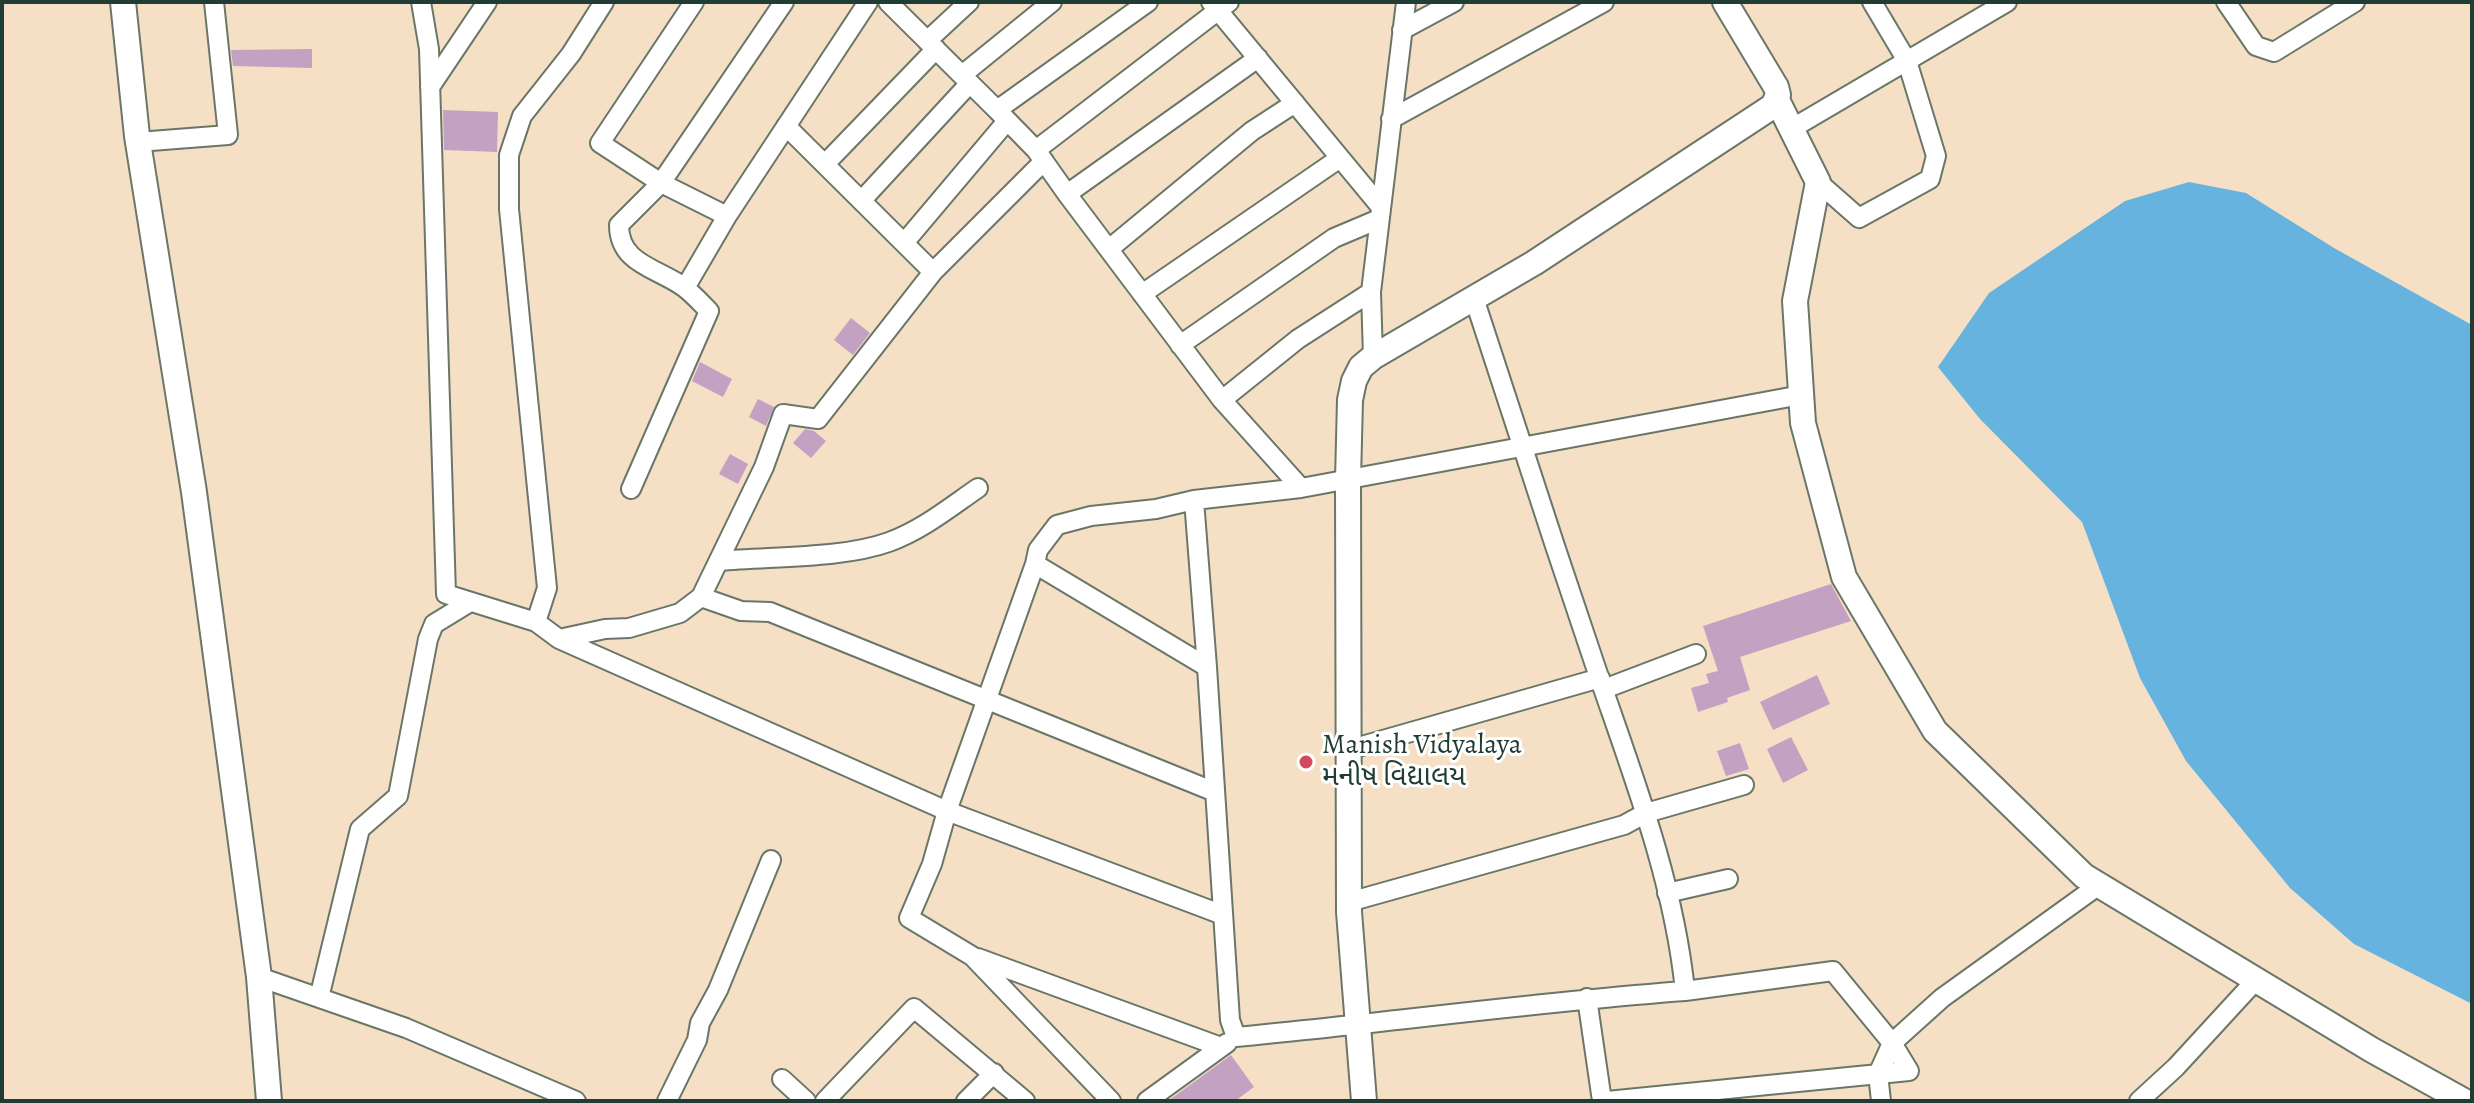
<!DOCTYPE html>
<meta charset="utf-8">
<style>
body{margin:0}
#map{position:relative;width:2474px;height:1103px;overflow:hidden;background:#f5e0c6;font-family:Alegreya,serif}
canvas{display:block}
.frame{position:absolute;inset:0;border:4px solid #1f3d34;pointer-events:none}
</style>
<div id="map">
<canvas width="2474" height="1103"></canvas>
<div class="frame"></div>
</div>
<script>
const context = document.querySelector('canvas').getContext('2d');
context.lineJoin = 'round';
function fill(path, color) { context.fillStyle = color; context.fill(path, 'evenodd'); }
function strokePath(path, color, width, dash) { context.strokeStyle = color; context.lineWidth = width; context.lineCap = dash ? 'butt' : 'round'; context.setLineDash(dash || []); context.stroke(path); }
function drawText(font, color, halo, rows, align = 'center') {
  context.font = font + ' Alegreya,"Noto Sans Gujarati",serif'; context.lineWidth = 6; context.setLineDash([]); context.textBaseline = 'middle'; context.strokeStyle = halo; context.fillStyle = color; for (const [text, x, y, turn = 0] of rows) {
    context.save(); context.translate(x, y); context.rotate((+turn || 0) * Math.PI / 180); context.textAlign = isNaN(turn) ? turn : align; if (halo) context.strokeText(text, 0, 0); context.fillText(text, 0, 0); context.restore();
  }
}
const water = new Path2D(`
 M2189 182 2246 193 2334 248 2472 325V1004L2354 944 2290 888 2186 761 2140 678 2082 522 1980 419 1938 367 1989 293 2125 201Z`);
const building = new Path2D(`
 M312 49V68L233 66 231 50Z
 M443 110 498 112 497 152 444 150Z
 M851 318 870 333 853 355 834 340Z
 M700 362 732 379 723 397 692 381Z
 M758 399 774 407 766 426 749 417Z
 M805 429 814 431 826 441 811 458 793 443Z
 M730 454 748 464 738 484 719 474Z
 M1831 584 1851 621 1740 657 1750 690 1727 698 1728 702 1698 712 1691 688 1709 683 1706 674 1718 671 1703 626Z
 M1817 675 1830 704 1773 730 1760 702Z
 M1791 737 1808 770 1783 783 1767 749Z
 M1740 743 1749 769 1726 776 1717 751Z
 M1231 1055 1254 1087 1235 1101H1168Z`);
const street = new Path2D(`
 M421 2 429 49 446 594 536 622 559 639 605 629 629 628 680 613 701 597 764 467 783 414 818 419 933 272
 M694 2 600 143 661 183 784 2
 M888 2 997 110
 M1211 2 1380 206
 M2226 2 2256 46 2274 52 2355 2
 M1402 30 1454 2
 M927 41 969 2
 M1258 58 1067 194 1222 400 1301 488 1801 395
 M962 75 1052 2
 M430 87 487 2
 M1391 119 1604 2
 M786 126 933 272 1044 161
 M1791 129 2007 2
 M138 142 228 135 214 2
 M1036 150 997 110 1148 2
 M825 164 936 49
 M1818 182 1859 218 1930 179 1936 156 1907 61 1872 2
 M1067 194 1036 150 1229 2
 M862 200 970 83
 M904 243 1007 121
 M1109 249 1252 131 1295 103
 M685 288 727 216
 M1142 294 1340 158
 M1180 345 1334 238 1379 219
 M1373 357 1371 292 1406 2
 M1222 400 1298 339 1371 292
 M631 489 709 311C701 303 694 295 685 288 659 268 619 265 619 225L661 183 727 216 868 2
 M1194 500 1207 667
 M719 561C770 556 842 559 889 542 922 530 949 508 978 488
 M1035 564 1038 550 1057 525 1091 516 1156 509 1194 500 1301 488
 M701 597 741 611 770 612 1215 792
 M536 622 547 588 509 209V155L522 116 571 54 604 2
 M559 639 947 811 1035 564 1207 667 1230 1020 1236 1037C1386 1023 1535 1002 1685 991 1674 881 1633 776 1597 671 1555 547 1514 423 1474 298
 M1604 689 1696 654
 M1348 750 1600 678
 M1667 893 1728 879
 M1349 902 1624 825 1646 813 1744 785
 M978 958 1221 1047
 M259 977 406 1028 576 1101
 M1685 991 1833 971 1892 1043 1878 1074 1881 1101
 M319 998 360 829 398 796 428 639 434 624 470 602
 M1587 998 1602 1101
 M782 1079 806 1101
 M667 1101 697 1040 700 1023 718 990 771 860
 M825 1101 914 1008 1025 1101
 M966 1101 994 1073
 M1111 1101 972 956 909 918 932 864 947 811 1223 915
 M1147 1101 1227 1043
 M1607 1101 1909 1071 1892 1043 1942 998 2099 885
 M2139 1101 2176 1067 2256 980`);
const secondary = new Path2D(`
 M123 2 137 136 194 492 259 977 269 1101
 M1777 100 1818 182 1795 301 1803 423 1844 577 1935 731 2084 876 2372 1050 2464 1101
 M1364 1101 1349 912 1348 480 1350 400 1354 381 1361 367 1373 357 1534 263 1773 106 1778 95 1776 87 1725 2`);
const markers = [
 [1306,762,8,"#d1495b"]
];
const poiNames = [
 ["Manish Vidyalaya",1322,746],
 ["મનીષ વિદ્યાલય",1322,778]
];
fill(water, '#66b3df');
fill(building, '#c3a1c2');
strokePath(street, '#6a7667', 22);
strokePath(secondary, '#6a7667', 28);
strokePath(street, '#fff', 18);
strokePath(secondary, '#fff', 24);
for (const [x, y, r, color] of markers) { const dot = new Path2D(); dot.arc(x, y, r, 0, 2 * Math.PI); context.fillStyle = color; context.fill(dot); strokePath(dot, '#fff', 3); }
drawText('28px', '#1f3d34', '#fff', poiNames, 'left');
</script>
